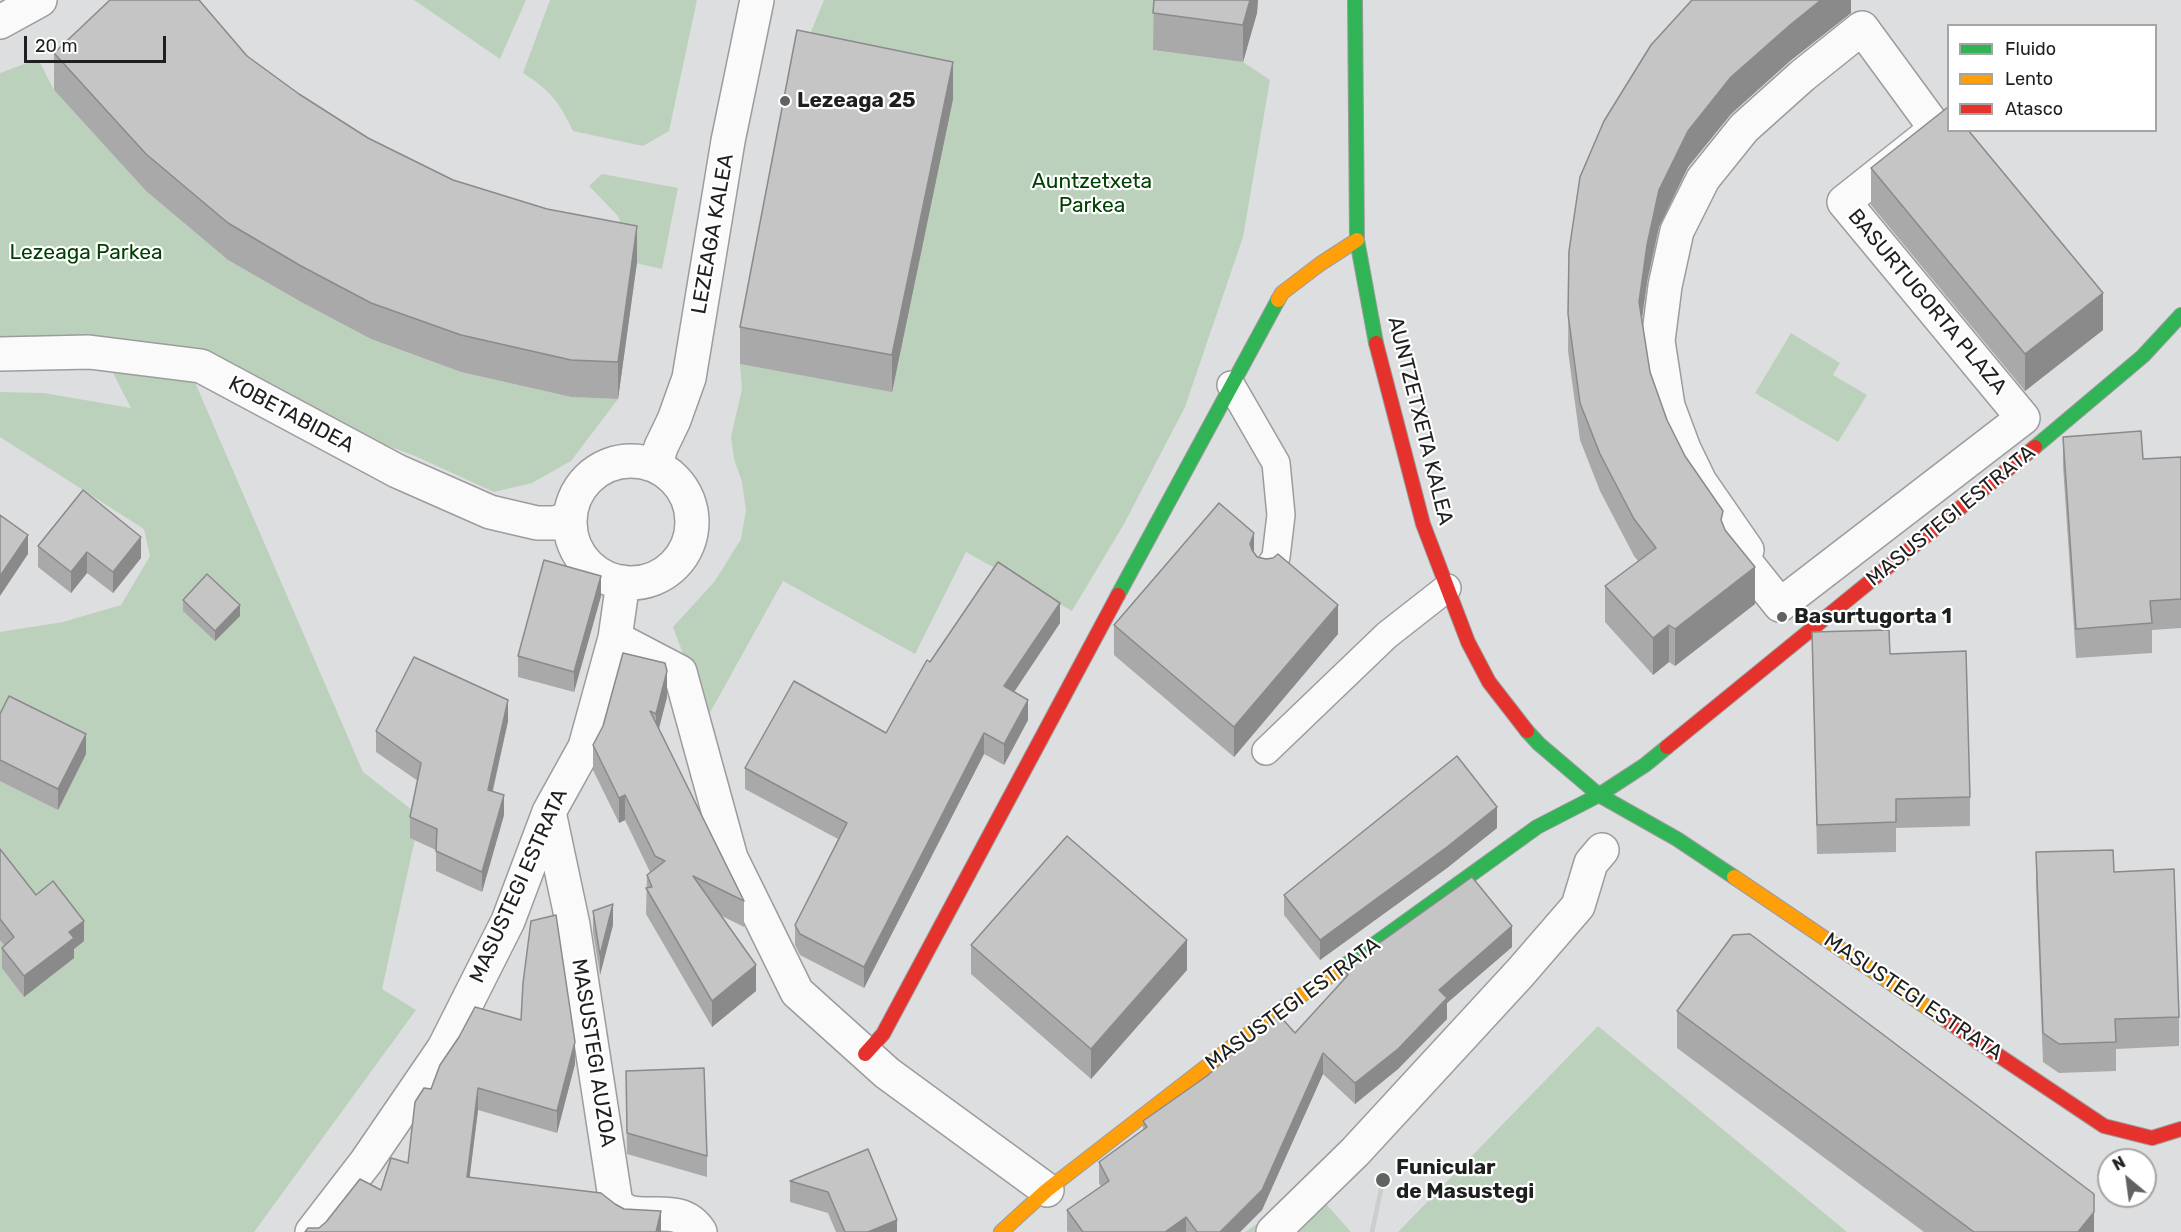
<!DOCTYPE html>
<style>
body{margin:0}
#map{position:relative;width:2181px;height:1232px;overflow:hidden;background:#dddedf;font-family:Rubik,sans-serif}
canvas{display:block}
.legend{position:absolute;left:1947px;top:24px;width:210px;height:108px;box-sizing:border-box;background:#fff;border:2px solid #a5a5a5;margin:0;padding:8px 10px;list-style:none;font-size:18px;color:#1e1f1f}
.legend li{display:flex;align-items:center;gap:12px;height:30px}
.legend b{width:30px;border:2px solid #a5a5a5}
.north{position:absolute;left:2097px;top:1148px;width:60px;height:60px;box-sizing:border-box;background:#fff;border:2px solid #a5a5a5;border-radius:50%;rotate:331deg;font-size:16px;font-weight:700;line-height:24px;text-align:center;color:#1e1f1f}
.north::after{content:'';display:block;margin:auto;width:21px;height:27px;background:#616262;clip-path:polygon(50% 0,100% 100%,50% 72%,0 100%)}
.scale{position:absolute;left:24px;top:36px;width:142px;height:27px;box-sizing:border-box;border:3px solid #1e1f1f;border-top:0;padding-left:8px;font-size:18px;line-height:21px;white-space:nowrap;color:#1e1f1f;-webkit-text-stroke:4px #fff;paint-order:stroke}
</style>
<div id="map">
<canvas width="2181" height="1232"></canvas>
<ul class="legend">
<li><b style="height:8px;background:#30b455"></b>Fluido</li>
<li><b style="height:8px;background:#ff9f0a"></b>Lento</li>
<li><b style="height:8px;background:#e5322d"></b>Atasco</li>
</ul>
<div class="north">N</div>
<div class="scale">20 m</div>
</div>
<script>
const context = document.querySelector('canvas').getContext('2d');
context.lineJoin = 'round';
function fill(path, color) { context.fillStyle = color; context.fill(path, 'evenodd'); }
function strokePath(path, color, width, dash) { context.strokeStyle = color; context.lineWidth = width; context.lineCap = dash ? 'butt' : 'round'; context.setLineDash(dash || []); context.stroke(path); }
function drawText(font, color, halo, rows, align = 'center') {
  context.font = font + ' Rubik,sans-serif'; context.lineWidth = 4.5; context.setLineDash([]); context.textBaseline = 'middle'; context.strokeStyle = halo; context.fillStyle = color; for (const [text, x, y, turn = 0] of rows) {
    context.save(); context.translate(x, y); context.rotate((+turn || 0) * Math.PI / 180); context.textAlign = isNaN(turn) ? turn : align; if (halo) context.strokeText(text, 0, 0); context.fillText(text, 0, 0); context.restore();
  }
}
const green = new Path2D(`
 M414 0H526L500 59Z
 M550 0H697L669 131 643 146 573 131C560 103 550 90 523 73Z
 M824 0H1157L1153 50 1243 62 1270 80 1243 237 1185 407 1124 524 1072 611 966 552 915 654 783 581 707 718 673 627 715 581 741 539 746 510 742 482 734 459 731 437 742 389 740 364 892 391 797 66Z
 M38 59 54 90 146 191 228 260 301 302 371 339 461 372 571 397 618 399 571 461 532 483 494 492 415 456 191 373 363 772 420 816 382 989 416 1010 254 1232H0V632L63 622 121 605 150 556 144 529 0 437V392L44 393 131 408 95 338 0 341V73Z
 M602 174 678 188 662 269 619 259 624 234 618 216 589 186Z
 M1791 333 1840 363 1833 375 1867 395 1838 442 1755 393Z
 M1598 1026 1847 1232H1398Z
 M1311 1187 1351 1232H1245Z`);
const lane = new Path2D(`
 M1231 385 1276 463 1281 515 1276 557 1266 573
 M1266 751 1387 635 1447 588`);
const street = new Path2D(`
 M0 22 40 0
 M1862 28 1936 129 1844 202 2023 418 1780 605 1740 555 1747 550 1700 482 1684 449 1668 406 1658 341 1665 286 1677 231 1703 179 1744 128 1802 76Z
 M0 354 89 352 201 366 397 471 490 512 537 523H555L570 518
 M570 522a61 61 0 1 1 122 0a61 61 0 1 1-122 0Z
 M656 464 661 447 674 420 689 378 728 141 757 0
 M615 638 680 672 731 858 797 992 887 1073 1047 1190
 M549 812 573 925 616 1204C619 1206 624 1210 628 1212 651 1219 682 1204 700 1232
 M312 1232 366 1162 444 1048 508 921 549 812 585 747 615 638 623 582
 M1273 1232 1355 1152 1520 973 1578 906 1591 863 1602 850`);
const fast = new Path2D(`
 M1355 0 1357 240 1376 343
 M2035 447 2143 356 2181 315
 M1118 595 1278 300
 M1527 731 1539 744 1599 795 1677 839 1734 877
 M1340 969 1537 827 1599 795 1645 765 1667 747`);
const slow = new Path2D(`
 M1278 300 1282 293 1320 264 1357 240
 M1734 877 1950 1023
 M1001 1232 1047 1190 1274 1014 1340 969`);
const jam = new Path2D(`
 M1376 343 1423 524 1468 642 1489 682 1527 731
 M1667 747 2035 447
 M1950 1023 2104 1126 2152 1138 2181 1129
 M865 1054 883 1034 1118 595`);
const rail = new Path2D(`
 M1372 1232 1383 1180`);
const wall = new Path2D(`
 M1154 0H1258L1257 13 1243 62 1153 50Z
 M1851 0V13L1790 61 1731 114 1688 167 1659 227 1647 282 1642 319 1650 372 1667 420 1685 456 1723 524 1755 604 1675 666 1669 662 1653 675 1605 622V586L1638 561 1634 556 1600 491 1580 440 1568 351 1569 251Z
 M54 53 247 56 299 94 368 138 453 180 637 262 618 399 571 397 461 372 371 339 301 302 228 260 146 191 54 90Z
 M953 99 892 392 740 364V327Z
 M1871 168 2103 330 2025 391 1871 205Z
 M2063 437 2143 459 2181 457V628L2152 630V653L2076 658 2063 466Z
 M38 546 141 558 113 593 87 573 71 593 38 567Z
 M1254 553 1338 634 1234 757 1114 655V625Z
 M601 596 574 692 518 677V656Z
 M183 600 240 616 215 641 183 611Z
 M1060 623 1014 692 1028 720 1004 765 984 754 864 988 800 955 795 945V925L838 839 745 789V768L886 733 930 662Z
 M1812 632 1890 654 1970 797V826L1896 828V852L1817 854Z
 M667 697 659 728 744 901V927L720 915 756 991 712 1027 646 914 647 875 650 872 625 820 619 823 593 770V745Z
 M0 714 86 754 58 810 0 781Z
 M508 721 493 791 504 815 482 892 436 871V850L410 838V817L418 781 376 752V731Z
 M1497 828 1447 868 1320 960 1284 915V895Z
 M0 849 36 895 84 941 74 949V958L24 997 2 968V948L4 945 0 940Z
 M2036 852 2114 872 2179 1017V1046L2116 1049V1071L2059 1073 2043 1062 2036 882Z
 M593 911 613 925 600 975 593 932Z
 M971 945 1187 970 1091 1079 971 974Z
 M1512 947 1447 1003V1019L1398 1069 1355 1104 1323 1074 1262 1210 1240 1232H1068L1067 1231V1210L1101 1186 1099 1183V1162L1143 1130V1121L1295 1033 1343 980V969Z
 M1677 1011 2094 1232H1924L1677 1048Z
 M521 1020 575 1064 557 1133 478 1110 469 1178 615 1204 661 1232 319 1228 381 1190 408 1163 431 1089Z
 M626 1071 707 1156V1177L627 1154Z
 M868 1149 897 1232H836L828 1213 790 1202V1181Z`);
const shadedWall = new Path2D(`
 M1250 0H1258L1257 13 1243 62V25Z
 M1821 0H1851V13L1790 61 1731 114 1688 167 1659 227 1647 282 1639 339V302L1647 245 1659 190 1688 131 1731 77 1790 25Z
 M953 62V99L892 392V355Z
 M637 226V262L618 399V362Z
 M2103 293V330L2025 391V354Z
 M1254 533V563L1250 544Z
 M28 535V554L0 596V576Z
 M141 537V558L113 593V572Z
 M87 552V573L71 593V572Z
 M1755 567V604L1675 666V629Z
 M601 576V596L574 692V672Z
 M1060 603V623L1004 707V686Z
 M240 605V616L215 641V631Z
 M1338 605V634L1234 757V727Z
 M1669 625V662L1653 675V638Z
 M667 671V697L656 740V714Z
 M508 700V721L488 810V790Z
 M1028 700V720L1004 765V744Z
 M984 733V754L864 988V967Z
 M86 734V754L58 810V789Z
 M504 795V815L482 892V872Z
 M625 795V820L619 823V798Z
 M1497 807V828L1447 868 1320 960V940Z
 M613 904V925L600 975V955Z
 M84 921V941L74 949V958L24 997V976L69 932Z
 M1512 926V947L1447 1003V1019L1398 1069 1355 1104V1083L1439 990Z
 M1187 940V970L1091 1079V1049Z
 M756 965V991L712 1027V1001Z
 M575 1042V1064L557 1133V1111Z
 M1323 1053V1074L1262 1210 1240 1232H1220Z
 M478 1088V1110L467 1199V1177Z
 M2094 1194V1232H2078Z
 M661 1211V1232H656Z
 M1186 1217V1232H1165Z
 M897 1220V1232H868Z`);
const building = new Path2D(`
 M110 0H199L247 56 299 94 368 138 453 180 547 209 637 226 618 362 571 360 461 335 371 303 301 266 228 223 146 154 54 53Z
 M1154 0H1250L1243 25 1153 13Z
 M1692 0H1821L1790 25 1731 77 1688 131 1659 190 1647 245 1639 302 1650 372 1667 420 1685 456 1723 511 1721 520 1725 530 1755 567 1675 629 1669 625 1653 638 1605 586 1656 548 1634 519 1600 454 1580 403 1568 314 1569 251 1580 177 1604 121 1651 45Z
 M797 30 953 62 892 355 740 327Z
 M1948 107V130H1968L2103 293 2025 354 1871 168Z
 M2141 431 2143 459 2181 457V599L2150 601 2152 623 2076 629 2063 437Z
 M83 490 141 537 113 572 87 552 71 572 38 546Z
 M1219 503 1254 533 1250 544 1252 550 1257 557 1266 559 1273 558 1278 554 1338 605 1234 727 1114 625Z
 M0 515 28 535 0 576Z
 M544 560 601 576 574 672 518 656Z
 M998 562 1060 603 1004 686 1028 700 1004 744 984 733 864 967 800 934 795 925 847 823 745 768 794 681 886 733 927 660 930 662Z
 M207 574 240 605 215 631 183 600Z
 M1889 630 1890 654 1966 651 1970 797 1896 799V822L1817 825 1812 632Z
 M623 653 665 663 667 671 656 714 650 711 744 901 693 876 756 965 712 1001 646 888 652 887 647 875 665 861 655 856 625 795 619 798 593 745 603 726Z
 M414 657 508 700 488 790 504 795 482 872 436 851 437 829 410 817 421 763 376 731Z
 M9 696 86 734 58 789 0 760V714Z
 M1457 756 1497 807 1447 847 1320 940 1284 895Z
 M1067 836 1187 940 1091 1049 971 945Z
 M0 849 36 895 53 881 84 921 69 932 74 938 24 976 2 948 14 937 0 919Z
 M2113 850 2114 872 2174 869 2179 1017 2115 1019 2116 1042 2059 1044 2043 1033 2036 852Z
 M1472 877 1512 926 1439 990 1447 998 1398 1049 1355 1083 1323 1053 1262 1190 1220 1232H1197L1186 1217 1165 1232H1083L1067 1210 1109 1181 1099 1162 1147 1127 1143 1121 1207 1076 1278 1014 1295 1033 1348 975 1343 969Z
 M613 904 600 955 593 911Z
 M556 915 575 1042 557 1111 478 1088 467 1177 601 1193 615 1204 624 1209 661 1211 656 1232H305L308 1228H319L326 1222 360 1179 381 1190 391 1158 408 1163 415 1102 424 1088 431 1089 440 1065 459 1037 475 1007 521 1020 523 983 531 921Z
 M1750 934 2094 1194V1212L2078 1232H1974L1677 1011 1733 935Z
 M704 1068 707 1156 627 1133 626 1071Z
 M868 1149 897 1220 868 1232H845L828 1192 790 1181Z`);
const markers = [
 [785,101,6,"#616262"],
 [1782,617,6,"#616262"],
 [1383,1180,8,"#616262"]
];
const poiNames = [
 ["Lezeaga 25",797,101],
 ["Basurtugorta 1",1794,617],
 ["Funicular",1396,1168],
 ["de Masustegi",1396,1192]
];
const parkNames = [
 ["Auntzetxeta",1092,182],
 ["Parkea",1092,206],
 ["Lezeaga Parkea",86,253]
];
const streetNames = [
 ["LEZEAGA KALEA",713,234,-80],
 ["BASURTUGORTA PLAZA",1927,302,50],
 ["KOBETABIDEA",291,415,28],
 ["AUNTZETXETA KALEA",1420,421,76],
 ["MASUSTEGI ESTRATA",1951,516,-39],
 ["MASUSTEGI ESTRATA",519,886,-66],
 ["MASUSTEGI ESTRATA",1913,997,34],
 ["MASUSTEGI ESTRATA",1293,1004,-36],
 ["MASUSTEGI AUZOA",593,1053,81]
];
fill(green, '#bcd1bc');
strokePath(lane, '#9c9c9d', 30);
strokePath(street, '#9c9c9d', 36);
strokePath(fast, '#9c9c9d', 16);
strokePath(slow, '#9c9c9d', 16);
strokePath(jam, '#9c9c9d', 16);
strokePath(lane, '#fafafa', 27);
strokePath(street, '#fafafa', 33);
strokePath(fast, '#30b455', 14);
strokePath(slow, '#ff9f0a', 14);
strokePath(jam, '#e5322d', 14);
strokePath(rail, '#cccdcd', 4.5);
fill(wall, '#a9a9aa');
fill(shadedWall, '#8a8a8b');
fill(building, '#c5c5c6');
strokePath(building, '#8a8a8b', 1.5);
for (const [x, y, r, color] of markers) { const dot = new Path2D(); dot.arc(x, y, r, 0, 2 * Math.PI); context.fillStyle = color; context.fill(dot); strokePath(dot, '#fff', 2); }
drawText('bold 21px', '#1e1f1f', '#fff', poiNames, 'left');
drawText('21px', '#004101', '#fff', parkNames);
drawText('21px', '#1e1f1f', '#fff', streetNames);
</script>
